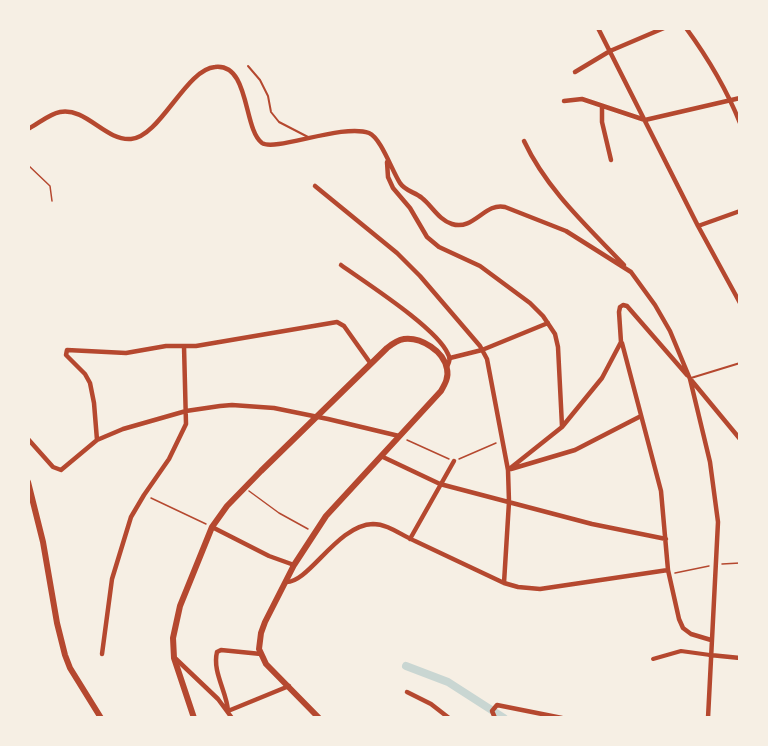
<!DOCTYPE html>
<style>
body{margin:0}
#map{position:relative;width:768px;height:746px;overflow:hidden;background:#f6efe4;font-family:Ubuntu,sans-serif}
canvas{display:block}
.frame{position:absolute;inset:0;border:30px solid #f6efe4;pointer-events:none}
</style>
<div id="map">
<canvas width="768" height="746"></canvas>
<div class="frame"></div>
</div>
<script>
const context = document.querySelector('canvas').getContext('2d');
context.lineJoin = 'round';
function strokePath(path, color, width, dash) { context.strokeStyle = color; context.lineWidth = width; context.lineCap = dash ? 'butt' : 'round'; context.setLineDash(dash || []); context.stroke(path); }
const canal = new Path2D(`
 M406 666 448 682 504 718`);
const path = new Path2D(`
 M28 165 50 186 52 201
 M407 440 449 459
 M459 459 496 443
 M249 491 279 513 308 529
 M151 498 206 524
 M722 564 740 563
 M675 573 709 566`);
const service = new Path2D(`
 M248 66 260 80 268 96 271 112 279 122 308 137
 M691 378 740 363`);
const pedestrian = new Path2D(`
 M653 659 681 651 710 655`);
const minor = new Path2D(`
 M598 28 698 226 740 303
 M686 28C708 58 726 88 740 123
 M575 72 610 51 664 28
 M564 101 582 99 645 120 740 98
 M602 107V122L611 160
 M28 129C38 124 49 114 60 112 86 107 105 141 131 139 160 137 186 69 215 67 250 63 243 129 262 143 275 152 343 123 369 133 381 138 392 171 400 183 405 191 415 192 422 198 432 206 439 220 452 224 474 231 485 202 505 207L566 231 631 272 655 305 670 331 690 379 710 462 718 522 708 718
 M524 141C547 190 587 226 624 265
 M387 162 388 177 393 188 410 208 427 237 439 247 480 266 530 303 543 316 555 334 558 347 562 426
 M315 186 397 253 420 276 480 346 487 359 508 470 509 502 504 583
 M698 226 740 211
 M341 265C366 283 437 328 448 354 451 359 449 362 447 367
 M622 343 661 491 668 570 679 619 683 628 691 634 711 640
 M450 358 482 350 548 323
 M692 381 740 439
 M28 439 53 467 61 470 97 440 123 429 186 411 220 406 232 405 274 408 328 419 399 436
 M97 440 94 403 90 383 85 374 66 355 67 350 126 353 166 346H196L337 322 344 326 371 364
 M383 457 440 484 592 524 666 539
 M511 469 575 450 641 416
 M508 470 562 427 602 378 621 342 619 312 620 307 623 305 627 306 687 375
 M212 527 269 556 294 565
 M410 539 454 461
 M286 582C309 583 337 525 373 524 388 524 401 535 415 541 445 555 474 569 504 583L518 587 540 589 668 570
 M102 654 112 579 131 517 144 495 169 459 186 424 184 346
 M261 654 221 650 217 652C212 672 227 692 228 711L289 686
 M710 655 740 658
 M176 659 218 699 232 718
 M407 692 431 704 449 718
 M495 718 492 711 497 705 562 718`);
const tertiary = new Path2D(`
 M28 482 43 542 57 623 65 655 70 668 101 718
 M194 718 174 658 173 638 180 606 212 527 227 506 261 471 387 348C392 344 397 340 404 339 421 337 444 351 447 369 449 377 445 384 441 391L326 516 294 565 265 622 261 633 259 649 266 664 319 718`);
strokePath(canal, '#c9d6d2', 8);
strokePath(path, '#b5482f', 1.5);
strokePath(service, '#b5482f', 2);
strokePath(pedestrian, '#b5482f', 4);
strokePath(minor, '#b5482f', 4.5);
strokePath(tertiary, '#b5482f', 6);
</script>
